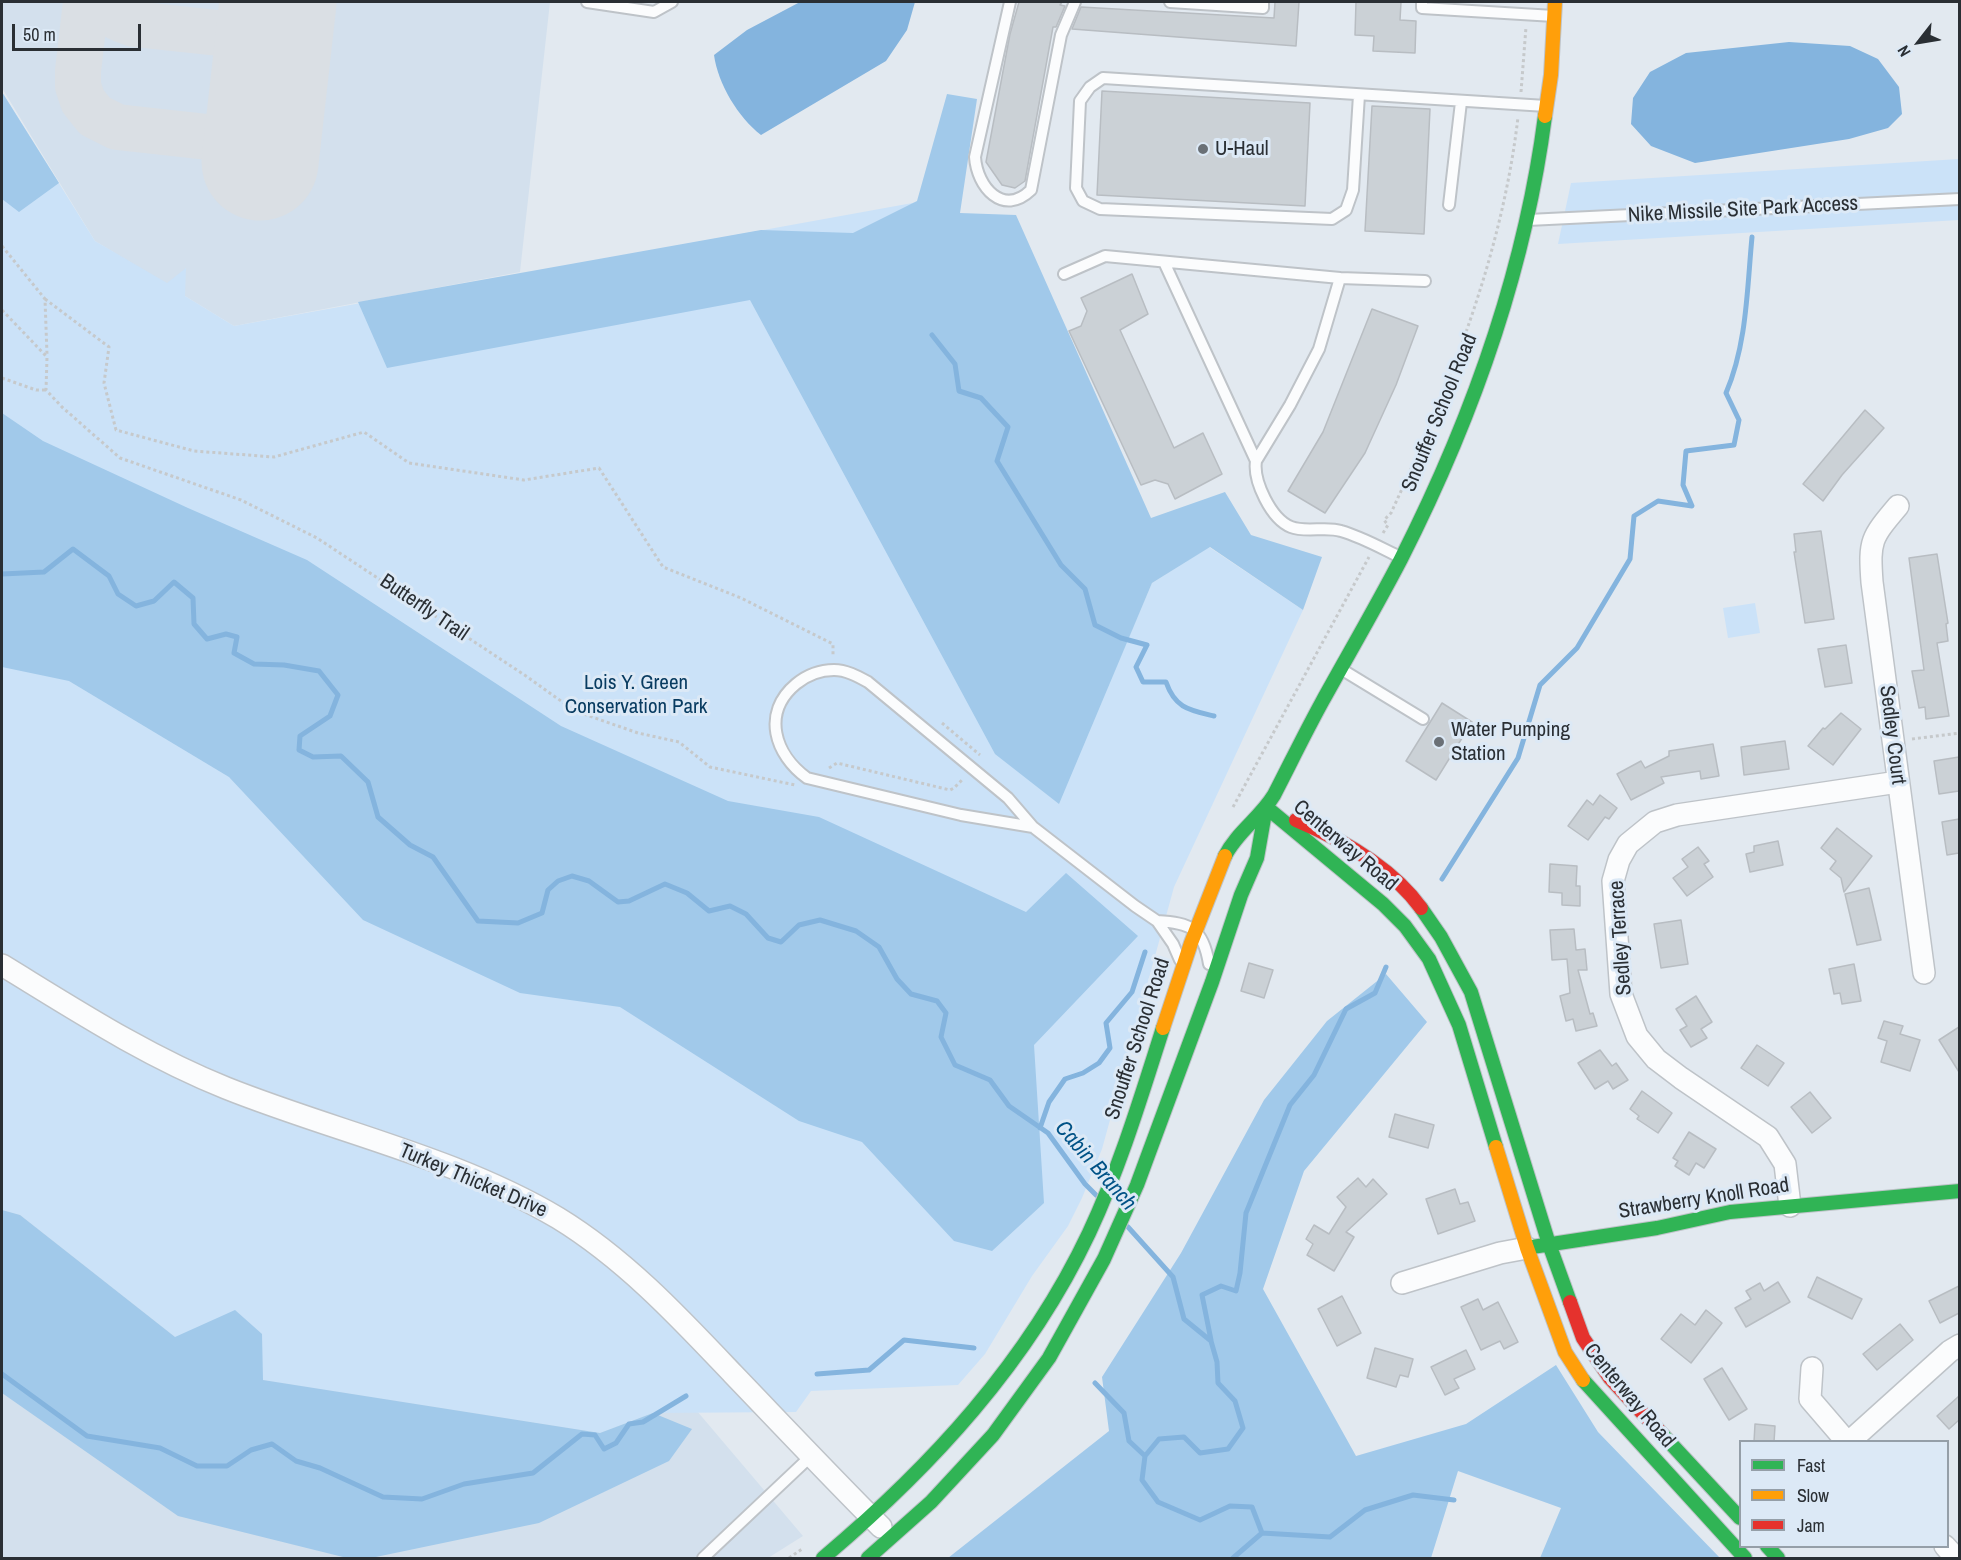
<!DOCTYPE html>
<style>
body{margin:0}
#map{position:relative;width:1961px;height:1560px;overflow:hidden;background:#e2e9f0;font-family:"Archivo Narrow",sans-serif}
canvas{display:block}
.frame{position:absolute;inset:0;border:3px solid #2a2f34;pointer-events:none}
.legend{position:absolute;left:1739px;top:1440px;width:210px;height:108px;box-sizing:border-box;background:#dce9f6;border:2px solid #959fa8;margin:0;padding:8px 10px;list-style:none;font-size:18px;color:#2a2f34}
.legend li{display:flex;align-items:center;gap:12px;height:30px}
.legend b{width:30px;border:2px solid #959fa8}
.north{position:absolute;left:1889px;top:12px;width:60px;height:60px;-webkit-text-stroke:4px #dce9f6;paint-order:stroke;rotate:239deg;font-size:16px;font-weight:700;line-height:24px;text-align:center;color:#2a2f34}
.north::after{content:'';display:block;margin:auto;width:21px;height:27px;background:#2a2f34;clip-path:polygon(50% 0,100% 100%,50% 72%,0 100%)}
.scale{position:absolute;left:12px;top:24px;width:129px;height:27px;box-sizing:border-box;border:3px solid #2a2f34;border-top:0;padding-left:8px;font-size:18px;line-height:21px;white-space:nowrap;color:#2a2f34;-webkit-text-stroke:4px #dce9f6;paint-order:stroke}
</style>
<div id="map">
<canvas width="1961" height="1560"></canvas>
<div class="frame"></div>
<ul class="legend">
<li><b style="height:8px;background:#30b455"></b>Fast</li>
<li><b style="height:8px;background:#ff9f0a"></b>Slow</li>
<li><b style="height:8px;background:#e5322d"></b>Jam</li>
</ul>
<div class="north">N</div>
<div class="scale">50 m</div>
</div>
<script>
const context = document.querySelector('canvas').getContext('2d');
context.lineJoin = 'round';
function fill(path, color) { context.fillStyle = color; context.fill(path, 'evenodd'); }
function strokePath(path, color, width, dash) { context.strokeStyle = color; context.lineWidth = width; context.lineCap = dash ? 'butt' : 'round'; context.setLineDash(dash || []); context.stroke(path); }
function drawText(font, color, halo, rows, align = 'center') {
  context.font = font + ' "Archivo Narrow",sans-serif'; context.lineWidth = 6; context.setLineDash([]); context.textBaseline = 'middle'; context.strokeStyle = halo; context.fillStyle = color; for (const [text, x, y, turn = 0] of rows) {
    context.save(); context.translate(x, y); context.rotate((+turn || 0) * Math.PI / 180); context.textAlign = isNaN(turn) ? turn : align; if (halo) context.strokeText(text, 0, 0); context.fillText(text, 0, 0); context.restore();
  }
}
const built = new Path2D(`
 M2 2H550L520 272 234 326 95 241 2 88Z
 M2 1157 641 1345 803 1536 768 1558H2Z`);
const green = new Path2D(`
 M2 92 95 241 167 283 186 268 185 296 234 326 918 202 1086 736 1152 583 1209 547 1303 610 1174 887 1102 1149 1082 1198 1068 1226 1032 1276 985 1354 958 1385 811 1391 796 1412 653 1413 600 1433 262 1380V1334L175 1337 20 1215 2 1210Z
 M1959 159V220L1558 244 1571 183Z
 M1755 603 1760 633 1728 638 1723 608Z`);
const forest = new Path2D(`
 M2 92 59 183 19 212 2 199Z
 M947 94 977 99 960 213 1016 215 1151 518 1225 492 1251 535 1322 557 1303 610 1210 547 1152 583 1059 804 995 754 750 300 387 368 358 302 761 230 853 233 917 201Z
 M2 413 43 441 188 508 307 560 561 726 728 801 819 817 1026 912 1066 873 1138 936 1034 1045 1044 1203 992 1251 954 1241 862 1142 799 1121 620 1007 520 993 363 920 229 777 69 681 2 667Z
 M1386 974 1427 1022 1304 1171 1263 1289 1356 1456 1466 1424 1556 1365 1598 1432 1720 1558H1540L1561 1508 1458 1471 1431 1558H948L1109 1431 1102 1377 1181 1253 1264 1100 1327 1021Z
 M2 1210 20 1215 175 1337 235 1310 262 1334 263 1380 600 1433 653 1413 692 1429 669 1461 539 1523 371 1558H347L178 1516 2 1393Z`);
const water = new Path2D(`
 M800 2H915L907 30 886 61 761 135C738 117 718 84 714 55L747 30Z
 M1789 42 1850 46 1878 59 1899 87 1902 114 1888 128 1849 139 1695 163 1651 146 1631 124 1633 98 1650 72 1686 53Z`);
const stream = new Path2D(`
 M932 335 955 364 959 391 981 398 1008 427 997 461 1061 565 1085 589 1095 625 1121 638 1147 645 1136 667 1143 682H1166C1175 708 1189 710 1214 716
 M2 574 44 572 73 549 109 576 118 594 136 606 154 601 174 582 193 598 194 624 207 639 226 634 237 637 234 653 254 664 284 665 319 671 338 695 330 716 300 736 299 750 313 757 341 756 368 782 378 817 410 845 433 857 478 921 518 923 542 913 548 890 558 881 572 876 589 881 618 902 629 901 665 884 687 893 709 911 730 906 746 914 768 938 781 942 799 925 820 920 856 931 879 947 897 979 911 994 937 1001 946 1013 941 1037 955 1065 990 1080 1009 1106 1048 1133 1085 1184 1096 1195
 M1442 879 1518 758 1540 685 1577 648 1630 559 1634 516 1658 501 1692 506 1683 485 1686 451 1734 445 1739 420 1726 393C1747 344 1747 289 1752 237
 M1040 1128 1049 1102 1065 1079 1083 1073 1099 1063 1110 1048 1106 1023 1132 992 1145 952
 M1128 1227 1173 1277 1184 1319 1211 1341 1217 1362 1218 1383 1235 1401 1243 1428 1228 1449 1200 1453 1184 1437 1159 1439 1145 1456 1142 1480 1158 1502 1200 1520 1230 1506 1252 1507 1262 1533 1233 1558
 M1211 1340 1202 1295 1221 1286 1236 1291 1240 1273 1246 1213 1290 1105 1314 1075 1346 1009 1375 993 1386 967
 M2 1374 87 1436 160 1448 197 1466H227L251 1450 272 1444 296 1461 320 1468 383 1497 422 1499 464 1484 533 1473 582 1434 595 1435 604 1449 616 1443 629 1424 643 1422 686 1396
 M817 1374 869 1370 904 1340 974 1348
 M1095 1383 1124 1413 1129 1441 1145 1456
 M1262 1533 1330 1537 1365 1510 1413 1495 1454 1500`);
const taxiway = new Path2D(`
 M86 2 78 71V86L83 101 95 116 117 127 262 143
 M98 2C108 14 119 19 134 24L274 39`);
const runway = new Path2D(`
 M260 162 278 2`);
const building = new Path2D(`
 M1019 2H1062L1060 5 1065 6 1056 27H1053L1025 181 1015 188 1002 185 986 162 1010 34Z
 M1275 2H1299L1296 46 1072 29 1081 7 1274 18Z
 M1356 2H1401L1400 20 1416 21 1415 53 1373 51 1374 36 1355 35Z
 M1102 91 1310 103 1305 206 1097 195Z
 M1372 106 1430 109 1424 234 1365 231Z
 M1132 274 1148 314 1120 330 1174 448 1203 433 1222 474 1175 499 1168 484 1155 480 1141 485 1069 331 1081 326 1087 311 1081 298Z
 M1372 309 1418 326 1396 385 1365 453 1325 513 1288 491 1323 432Z
 M1865 410 1884 428 1842 475 1823 501 1803 484Z
 M1821 531 1834 619 1805 623 1794 552H1796L1794 534Z
 M1937 554 1948 623 1946 624 1948 641 1937 643 1949 716 1926 719 1925 707 1919 708 1912 671 1924 670 1909 558Z
 M1846 645 1852 683 1825 687 1818 649Z
 M1442 703 1472 722 1436 780 1406 761Z
 M1841 713 1861 729 1833 765 1808 746 1823 728 1825 729Z
 M1785 741 1789 769 1744 775 1741 747Z
 M1713 744 1719 776 1701 779 1700 771 1661 777 1664 783 1631 800 1617 774 1641 761 1645 768 1669 756V751Z
 M1959 757V791L1939 794 1934 761Z
 M1600 795 1617 808 1609 819 1605 817 1588 840 1568 826 1587 800 1593 805Z
 M1959 819V853L1947 855 1942 822Z
 M1837 828 1872 856 1844 892 1841 878 1830 869 1836 861 1821 848Z
 M1778 841 1783 865 1750 872 1746 854 1754 852V846Z
 M1698 847 1709 861 1704 864 1713 877 1687 896 1673 878 1688 867 1682 859Z
 M1550 864 1577 866 1576 886H1580V906L1562 905V893L1549 892Z
 M1869 888 1881 940 1857 945 1845 894Z
 M1681 920 1688 964 1661 968 1654 924Z
 M1574 929 1576 950 1585 949 1587 970H1578L1590 1014 1593 1013 1597 1026 1576 1031 1573 1019 1566 1021 1560 996 1570 993 1567 959 1552 960 1550 930Z
 M1249 963 1273 970 1264 998 1241 991Z
 M1854 964 1861 1001 1842 1004 1840 993 1834 994 1829 969Z
 M1696 996 1712 1022 1701 1029 1707 1038 1691 1047 1680 1030 1687 1026 1676 1009Z
 M1884 1021 1903 1026 1900 1034 1920 1040 1910 1071 1881 1062 1887 1041 1878 1038Z
 M1959 1027V1072L1939 1040Z
 M1757 1045 1784 1063 1768 1086 1741 1068Z
 M1600 1050 1612 1066 1616 1063 1628 1080 1613 1089 1608 1081 1595 1089 1578 1063Z
 M1642 1091 1672 1113 1658 1133 1637 1119 1639 1116 1630 1109Z
 M1810 1092 1831 1118 1812 1133 1791 1107Z
 M1395 1114 1434 1125 1428 1148 1389 1137Z
 M1689 1132 1716 1149 1704 1168 1696 1163 1689 1175 1675 1166 1678 1161 1673 1158Z
 M1358 1178 1366 1187 1373 1179 1387 1194 1346 1232 1354 1237 1334 1271 1307 1255 1313 1244 1306 1239 1314 1225 1329 1234 1346 1207 1337 1197Z
 M1455 1189 1460 1204 1468 1202 1475 1221 1438 1234 1426 1199Z
 M1817 1277 1862 1299 1852 1319 1808 1297Z
 M1778 1282 1790 1302 1746 1327 1735 1308 1751 1299 1746 1291 1760 1283 1764 1291Z
 M1959 1286V1313L1940 1323 1929 1301Z
 M1342 1296 1361 1333 1337 1346 1318 1309Z
 M1478 1299 1483 1310 1498 1302 1518 1342 1504 1349 1500 1341 1481 1350 1461 1307Z
 M1706 1310 1722 1323 1691 1363 1661 1339 1681 1314 1695 1325Z
 M1900 1324 1913 1340 1877 1370 1863 1354Z
 M1375 1348 1413 1359 1408 1377 1400 1375 1396 1387 1367 1378Z
 M1466 1350 1475 1369 1454 1379 1459 1388 1445 1395 1431 1367Z
 M1722 1368 1747 1409 1729 1420 1704 1379Z
 M1959 1396V1420L1949 1429 1937 1416Z
 M1755 1424 1775 1426 1774 1442H1754Z`);
const path = new Path2D(`
 M1521 92 1526 27
 M2 246 45 299 47 355
 M45 299 109 347 104 383 116 430 194 451 274 457 364 432 409 463 524 480 599 468 663 567 741 598 833 644V656
 M2 310 47 357 46 390 62 407 120 458 241 500 317 538 526 676 575 711 638 733 679 742 710 767 795 785
 M2 378 36 390H46
 M1383 533 1388 525 1384 520 1391 513C1449 387 1502 256 1518 117
 M942 723 980 755
 M1912 739 1960 733
 M829 768 837 763 950 790 954 788 963 779
 M1233 807 1369 557
 M789 1558 802 1549`);
const lane = new Path2D(`
 M587 2 654 12 672 2
 M1010 2 975 157C977 187 1003 217 1031 190L1061 35 1075 2
 M1170 2 1263 8V2
 M1422 2V8L1554 16
 M1359 95 1353 190 1346 210 1332 219 1100 209 1083 201 1076 188 1080 101 1090 87 1103 78 1546 106
 M1449 205 1461 102
 M1528 220 1960 199
 M1164 262 1256 461
 M1064 274 1105 256 1340 278 1319 349 1290 405 1256 461C1253 481 1271 519 1291 527 1306 533 1326 526 1341 531 1362 537 1381 548 1400 557
 M1340 278 1425 281
 M1341 669 1423 719
 M1033 827 961 815 807 778C775 755 761 713 796 684 807 675 819 670 834 670 846 670 857 676 868 682L1008 798 1033 827 1135 906 1157 921 1173 944 1180 960
 M1157 921C1191 923 1203 928 1209 964
 M703 1558 811 1456`);
const street = new Path2D(`
 M1898 506C1871 538 1869 540 1872 582L1924 973
 M2 965C74 1009 146 1056 226 1088 336 1132 455 1157 558 1218 625 1259 679 1317 733 1374 782 1425 831 1477 881 1527
 M1790 1206 1785 1164 1768 1137 1681 1078 1656 1059 1637 1036 1621 994 1613 881 1619 860 1628 844 1655 822 1677 815 1898 782
 M1402 1283 1500 1253 1527 1248
 M1812 1368 1810 1399 1847 1442
 M1849 1442 1950 1351 1960 1345
 M1945 1546 1956 1558`);
const fast = new Path2D(`
 M1266 807 1383 904 1405 926 1429 959 1459 1025 1496 1147
 M1225 856C1237 832 1260 818 1274 795 1290 764 1305 733 1322 702 1348 655 1376 607 1401 559 1471 421 1525 270 1545 116
 M1421 908 1441 937 1471 992 1549 1244 1570 1302
 M1532 1247 1657 1228 1730 1212 1960 1191
 M1583 1380 1745 1558
 M1661 1433 1740 1518
 M1767 1546 1778 1558
 M823 1558C931 1467 1028 1362 1089 1233 1120 1167 1141 1097 1163 1028
 M868 1558 931 1502 993 1435 1049 1358 1104 1259 1137 1185 1212 982 1241 895 1257 858 1266 807`);
const slow = new Path2D(`
 M1545 116 1551 75 1555 2
 M1163 1028 1191 943 1225 856
 M1496 1147 1527 1248 1565 1352 1583 1380`);
const jam = new Path2D(`
 M1296 820C1341 839 1392 868 1421 908
 M1570 1302 1583 1338 1610 1378 1661 1433`);
const markers = [
 [1203,149,6,"#6a7076"],
 [1439,742,6,"#6a7076"]
];
const poiNames = [
 ["U-Haul",1215,149],
 ["Water Pumping",1451,730],
 ["Station",1451,754]
];
const streetNames = [
 ["Nike Missile Site Park Access",1743,210,-3],
 ["Snouffer School Road",1440,413,-68],
 ["Butterfly Trail",424,608,34],
 ["Sedley Court",1892,735,83],
 ["Centerway Road",1345,846,40],
 ["Sedley Terrace",1621,938,-94],
 ["Snouffer School Road",1138,1039,-72],
 ["Turkey Thicket Drive",473,1181,23],
 ["Strawberry Knoll Road",1704,1199,-9],
 ["Centerway Road",1629,1396,50]
];
const parkNames = [
 ["Lois Y. Green",636,683],
 ["Conservation Park",636,707]
];
const waterNames = [
 ["Cabin Branch",1095,1166,49]
];
fill(built, '#d3e0ed');
fill(green, '#cbe2f8');
fill(forest, '#a1c9ea');
fill(water, '#84b4de');
strokePath(stream, '#84b4de', 5);
strokePath(taxiway, '#dadfe4', 46);
strokePath(runway, '#dadfe4', 117);
fill(building, '#cbd1d6');
strokePath(building, '#b8bdc2', 1.5);
strokePath(lane, '#bec3c8', 14);
strokePath(street, '#bec3c8', 24);
strokePath(fast, '#bec3c8', 16);
strokePath(slow, '#bec3c8', 16);
strokePath(jam, '#bec3c8', 16);
strokePath(path, '#c6c9cb', 3, [3, 3]);
strokePath(lane, '#fbfcfd', 10);
strokePath(street, '#fbfcfd', 21);
strokePath(fast, '#30b455', 14);
strokePath(slow, '#ff9f0a', 14);
strokePath(jam, '#e5322d', 14);
for (const [x, y, r, color] of markers) { const dot = new Path2D(); dot.arc(x, y, r, 0, 2 * Math.PI); context.fillStyle = color; context.fill(dot); strokePath(dot, '#dce9f6', 2); }
drawText('21px', '#2a2f34', '#dce9f6', poiNames, 'left');
drawText('21px', '#2a2f34', '#dce9f6', streetNames);
drawText('21px', '#093c61', '#dce9f6', parkNames);
drawText('italic 22px', '#005286', '#dce9f6', waterNames);
</script>
